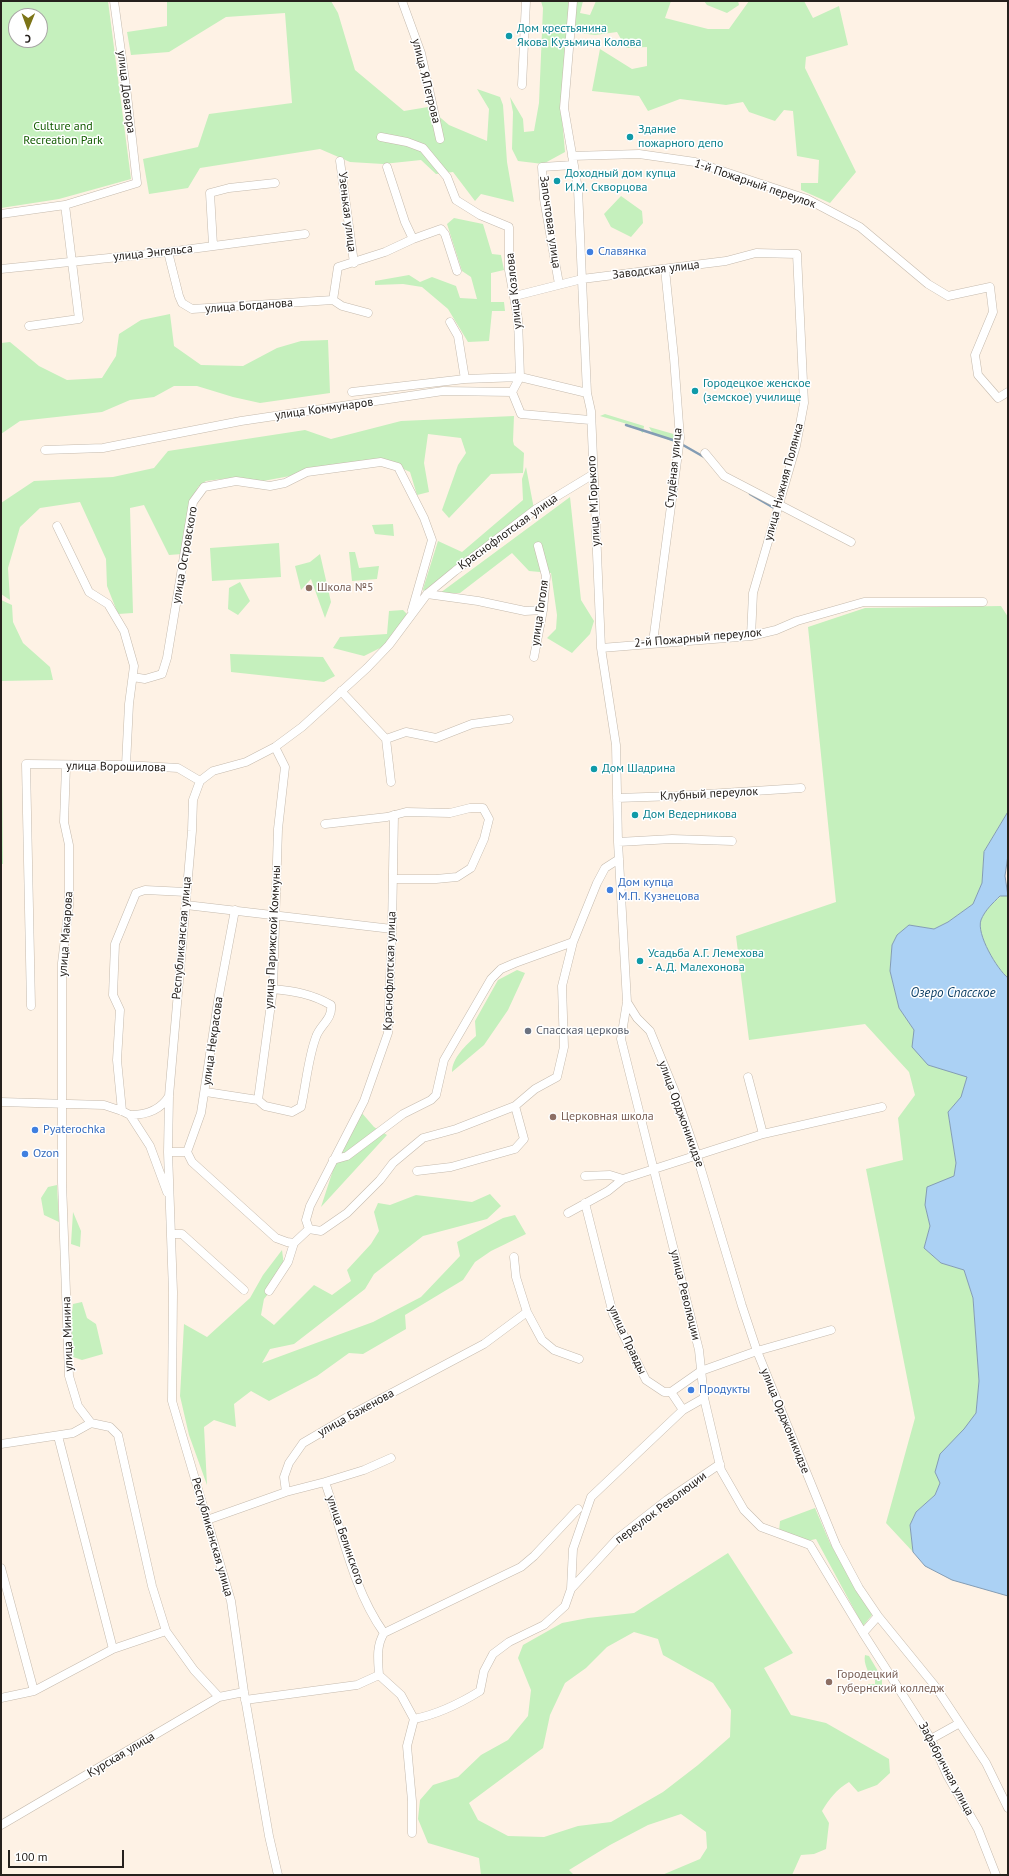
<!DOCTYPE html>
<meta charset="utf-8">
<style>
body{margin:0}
#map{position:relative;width:1009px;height:1876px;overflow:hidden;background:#fef2e5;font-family:"PT Sans",sans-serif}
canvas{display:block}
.frame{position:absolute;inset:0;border:2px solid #26211d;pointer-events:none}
.north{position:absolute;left:8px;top:8px;width:40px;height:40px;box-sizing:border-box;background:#fff;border:1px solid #a8a6a5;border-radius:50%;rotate:181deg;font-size:11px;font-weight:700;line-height:16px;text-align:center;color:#26211d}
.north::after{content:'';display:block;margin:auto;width:14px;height:18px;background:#7c7417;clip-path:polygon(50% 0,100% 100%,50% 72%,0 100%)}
.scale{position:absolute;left:8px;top:1850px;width:116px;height:18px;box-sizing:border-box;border:2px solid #26211d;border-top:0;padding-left:5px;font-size:12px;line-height:14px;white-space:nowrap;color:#26211d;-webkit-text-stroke:3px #fff;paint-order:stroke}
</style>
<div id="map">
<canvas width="1009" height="1876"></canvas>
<div class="frame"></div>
<div class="north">С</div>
<div class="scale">100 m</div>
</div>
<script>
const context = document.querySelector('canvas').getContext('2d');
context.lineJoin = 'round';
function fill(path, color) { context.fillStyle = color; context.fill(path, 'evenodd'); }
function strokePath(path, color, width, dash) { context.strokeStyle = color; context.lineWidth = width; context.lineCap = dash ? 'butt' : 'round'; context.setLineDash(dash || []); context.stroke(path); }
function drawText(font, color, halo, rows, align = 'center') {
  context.font = font + ' "PT Sans",sans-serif'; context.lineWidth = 3; context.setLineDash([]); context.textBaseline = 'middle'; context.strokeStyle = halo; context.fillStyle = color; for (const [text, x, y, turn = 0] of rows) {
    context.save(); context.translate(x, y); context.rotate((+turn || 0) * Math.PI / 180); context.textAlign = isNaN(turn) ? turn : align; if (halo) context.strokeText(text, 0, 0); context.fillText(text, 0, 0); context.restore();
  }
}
const green = new Path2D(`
 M1 1H108L131 179 59 199 1 208ZM16 16H40V40H16Z
 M167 1H331L338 13 355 70 404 111 428 107 449 125 487 141 489 109 477 89 500 97 503 105 507 162 514 202 481 194 475 201 453 172 436 174 421 160 383 164 350 162 320 149 200 168 188 188 149 194 143 159 198 147 209 114 292 103 285 13 226 17 169 52 131 55 127 32 167 26Z
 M541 1H570L561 107 565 152 543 164 518 161 512 149 513 112 510 97 523 119 524 132 534 131 539 103 543 8Z
 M575 1H583L580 13 590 15 596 1H671L665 18 708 29H729L749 1H804L813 18 839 6 848 45 806 57 805 68 856 172 830 203 801 190V183H818L819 160 797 156 793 111 784 110 775 121 749 112 743 102 726 105 680 99 648 111 639 96 592 91 600 49 632 69 647 66V47L626 48 617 32 595 35 572 32Z
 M704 1H738L739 5 727 13 707 5Z
 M621 196 642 211 643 223 631 237 611 227 604 214Z
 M454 218 483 224 492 254 501 255 504 270 491 273V302H504L505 311H492L489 341 468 342 448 309 422 287 403 284 375 285V281L409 275 420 282 432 277 456 286 460 298 477 299 471 277 462 271 447 224Z
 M170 314 174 346 201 365 243 366 277 348 301 341 328 340 330 393 260 403 233 397 197 386H174L154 397 130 400 102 412 20 421 1 434V343L10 342 39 366 67 380 102 378 116 356 119 334 141 320Z
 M605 414 644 426 643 433 634 426 600 416Z
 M514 416 513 441 514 445 524 453 523 473 491 474 449 518 442 510 458 465 466 453 461 438 428 434 424 463 429 492 417 495 410 472 382 459 263 481 237 477 206 481 198 487 189 508 182 554 169 555 144 505 130 508 133 613 118 614 107 586 106 559 80 502 40 508 20 527 8 568 10 600 1 594V503L34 481 113 477 154 468 168 451 305 430 331 439 401 421Z
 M649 427 677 435V443L653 434Z
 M526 467 534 509 424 592 423 589 438 541 462 552 523 500 522 479Z
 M570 497 581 600 594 621 590 634 572 653 547 638 556 629 557 615 551 573 529 571 512 553 460 593H440Z
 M393 524 394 536 375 534 372 525Z
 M279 543 281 577 212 581 210 548Z
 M349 552H355L359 568 379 566 377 579 352 581Z
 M320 554 331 602 325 618 311 579 301 590 295 566 310 562Z
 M240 582 250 601 238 615 228 609 229 588Z
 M1 600 12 605 13 622 23 643 50 667 53 680 1 681Z
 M1001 606 1008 617V812L984 852 982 883 973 904 948 922 934 929 909 925 897 935 892 945 890 971 899 1008 914 1030 928 1065 967 1076 962 1097 948 1112 956 1163 954 1176 925 1205 930 1226 924 1248 941 1263 964 1270 973 1298 979 1381 976 1413 935 1472 940 1483 935 1495 916 1512 910 1525 913 1552 886 1523 915 1418 866 1169 903 1160 898 1118 915 1095 909 1072 865 1024 749 1040 736 936 836 902 808 627 865 608Z
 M403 610 407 614 384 646 364 656 333 648 340 637 387 634 389 611Z
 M230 654 323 657 335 676 324 682 231 672Z
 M1 763 2 765 3 864H1Z
 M1001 896H1008V978C997 969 976 934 981 920 985 910 993 903 1001 896Z
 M517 970 525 973 508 1010 484 1045 452 1072C452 1058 466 1045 476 1036L475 1021 498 980Z
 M361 1112 374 1127 387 1135 321 1207 335 1164 348 1158 340 1154Z
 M57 1185 59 1222 44 1215 41 1198 48 1187Z
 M490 1194 501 1206 487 1219 423 1236 374 1274 365 1289 294 1344 270 1349 262 1363 373 1322 421 1297 460 1256 457 1242 503 1218 515 1215 526 1234 491 1251 475 1262 463 1280 405 1315 406 1329 363 1354 349 1353 317 1376 269 1401 251 1391 234 1404 236 1427 214 1420 204 1427 207 1485 189 1435 180 1396 184 1324 207 1337 250 1298 263 1275 282 1250 285 1273 264 1299 261 1315 274 1325 314 1285 332 1295 351 1281 347 1270 371 1244 379 1231 374 1212 378 1203 390 1205 416 1195 472 1202Z
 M73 1212 81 1231 80 1247 71 1244Z
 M82 1302 87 1318 96 1324 103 1354 82 1360 73 1357 71 1321 73 1304Z
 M815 1508 830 1543 872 1615 863 1626 816 1539 807 1541 779 1531 780 1521Z
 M728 1553 793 1653 764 1668 791 1715 826 1723 889 1759 890 1773 877 1785 858 1792 849 1782C836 1790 830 1798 822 1811L829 1823 826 1849 814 1854 801 1855 792 1875H662L700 1859 707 1848 706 1832 681 1814 648 1825 610 1845 569 1870 574 1875H481L479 1858 428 1843 418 1819 420 1800 433 1785 458 1777 481 1755 508 1740 528 1716 531 1690 518 1658 523 1645 562 1623 588 1618 634 1613ZM634 1632 658 1639 663 1655 713 1683 731 1710 730 1737 698 1765 663 1792 611 1822 578 1826 544 1837 508 1836 478 1820 469 1803 543 1748 550 1715 565 1683 586 1668 607 1647Z
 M865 1655 869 1656 882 1678V1685L872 1691 869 1689 868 1684H875V1680C869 1676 863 1663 865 1655Z`);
const water = new Path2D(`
 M1008 812V855L1005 876 1008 896H1000C993 903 985 910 981 920 976 934 997 969 1008 978V1596L952 1580 925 1566 913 1552 910 1525 916 1512 935 1495 940 1483 935 1472 940 1454 964 1429 976 1413 979 1381 973 1298 964 1270 941 1263 924 1248 930 1226 925 1205 927 1187 954 1176 956 1163 948 1112 961 1097 967 1077 928 1065 912 1047 914 1030 899 1008 890 971 892 945 897 935 909 925 934 929 948 922 973 904 982 883 984 852Z`);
const stream = new Path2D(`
 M626 425 676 441 704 457
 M750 494 774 508`);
const minor = new Path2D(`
 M402 1 421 53 440 139
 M573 1 564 108 578 189 587 393 591 411 601 648 616 745 618 842 627 1002 621 1039 699 1350 704 1398 721 1470 744 1510 761 1527 810 1545 863 1633 931 1739 947 1775 978 1829 996 1875
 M522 85 526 1
 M381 137 407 142 423 148 447 177 456 200 480 215 509 227V270L518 319 520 377 512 392
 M572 156 639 154 695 162 807 199 860 227 928 284 948 296 990 287 993 312 975 355 978 375 998 398 1008 392
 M340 161 354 263
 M387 167 405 222 413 239 441 229 445 234 457 271
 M1 214 65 205 137 183 127 95 114 1
 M213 245 210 193 229 188 275 183
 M168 252 179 296 182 303 192 309 333 300 342 306 368 313
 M1 269 168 252 305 234
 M559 284 544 199 542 167 573 165
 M515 296 582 279 726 261 756 253 797 254 804 403 796 446 753 593 751 636
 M333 300 338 267 385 252 413 239
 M450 322 458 336 465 379
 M29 326 79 319 65 205
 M352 392 465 379 520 377 587 393
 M45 450 103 448 241 421 443 391 512 392 521 414 590 420
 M705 453 724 476 851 542
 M57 526 89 592 108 604 124 631 134 666 129 704 126 765
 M427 594 478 601 525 611 543 610
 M653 642 680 438 674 358 665 269
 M601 648 751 636 776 630 797 621 864 602H983
 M534 657 543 610 546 576 538 546
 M133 677 145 679 162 674 167 658 193 502 204 487 236 481 270 486 285 483 307 472 381 462 398 467 424 518 432 540 412 610
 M341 691 386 739 391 782
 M386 739 406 732 436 738 472 724 509 719
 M66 766 64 822 69 845V906L62 963V1182L69 1376 78 1406 91 1423 110 1427 118 1435 152 1586 166 1631 194 1670 219 1697
 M617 798 676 796 801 788
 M325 824 387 817 406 812 450 813 470 808H483L489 819 484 839 471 868 457 877 436 879H393
 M618 842 672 839 732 841
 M186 905 392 929
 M627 1002 637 1018 650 1031 675 1092 697 1156 742 1306 757 1351 836 1545 859 1588 878 1616 935 1686 986 1763 1008 1808
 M31 1006 26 764 126 765 178 768 200 781
 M748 1077 763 1134
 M206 1092 258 1100 273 989 278 829 285 767 275 747
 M258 1100 265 1106 292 1112 301 1107C306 1085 308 1058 316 1037 320 1025 333 1019 331 1005 312 994 294 991 273 989
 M1 1102 104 1105 122 1111 130 1115 150 1146 167 1192
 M122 1111 117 1060 120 1010 113 995 115 944 136 893 145 890 186 892
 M130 1115C146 1115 160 1111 169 1096
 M168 1152H187
 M187 1152 192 1162 276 1238 287 1242 294 1243 309 1229 321 1231 347 1213 380 1180 393 1163 423 1138 456 1129 515 1106 535 1089 557 1077 564 1047 562 986 573 942 597 883 605 868 619 859
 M187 1152 201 1113 219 995 235 910
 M333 1160 347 1156 403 1114 431 1100 436 1095 444 1060 491 979 501 969 515 963 573 942
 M417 1171 451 1167 515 1149 524 1139 515 1106
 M585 1176 610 1175 623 1179
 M585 1203 613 1314 646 1380 664 1392H671L683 1410
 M568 1213 608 1191 623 1179 763 1134 882 1107
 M309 1229 306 1220 310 1206 364 1101 388 1033 392 929 394 815
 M171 1234H182L244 1290
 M269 1291 288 1262 294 1243
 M527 1312 542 1340 554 1350 579 1359
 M671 1392 701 1371 757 1351 831 1330
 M58 1436 113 1649 166 1631
 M1 1444 73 1433 91 1423
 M325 1482 364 1470 391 1458
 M286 1492 325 1482C342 1531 353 1590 384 1633 376 1646 378 1660 379 1675L401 1695 414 1719 407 1746 412 1801V1833
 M207 1520 286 1492 284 1477 289 1463 303 1443 356 1412 484 1344 527 1312 516 1277 514 1257
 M1 1568 34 1691
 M571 1589 617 1539 667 1500 720 1464
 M384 1633 521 1567 534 1556 578 1509
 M863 1633 878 1616
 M1 1698 34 1691 113 1649
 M245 1700 357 1685 379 1675
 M414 1719C439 1714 459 1704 480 1691L484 1671 493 1654 509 1642 544 1625 565 1606 571 1589 573 1549 591 1497 683 1410 704 1398
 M931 1739 958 1724
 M1 1825 219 1697 244 1692
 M278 1875 269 1836 244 1692 231 1601 172 1401 173 1292 168 1152 169 1096 192 831 193 800 200 781 213 771 246 762 275 747 302 727 367 668 389 645 427 594 455 571 536 509 592 475`);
const markers = [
 [509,36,4,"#0f9aa8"],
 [630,137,4,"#0f9aa8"],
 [557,181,4,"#0f9aa8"],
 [590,252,4,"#3f7fe0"],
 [695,391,4,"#0f9aa8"],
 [309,588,4,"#8d6e63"],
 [594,769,4,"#0f9aa8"],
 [635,815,4,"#0f9aa8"],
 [610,890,4,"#3f7fe0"],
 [640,961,4,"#0f9aa8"],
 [528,1031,4,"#6b7280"],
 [553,1117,4,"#8d6e63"],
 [35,1130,4,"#3f7fe0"],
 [25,1154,4,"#3f7fe0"],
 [691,1390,4,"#3f7fe0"],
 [829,1682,4,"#8d6e63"]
];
const cultureNames = [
 ["Дом крестьянина",517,29],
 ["Якова Кузьмича Колова",517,43],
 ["Здание",638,130],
 ["пожарного депо",638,144],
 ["Доходный дом купца",565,174],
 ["И.М. Скворцова",565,188],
 ["Городецкое женское",703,384],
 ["(земское) училище",703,398],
 ["Дом Шадрина",602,769],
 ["Дом Ведерникова",643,815],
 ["Усадьба А.Г. Лемехова",648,954],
 ["- А.Д. Малехонова",648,968]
];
const streetNames = [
 ["улица Я.Петрова",426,81,76],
 ["улица Доватора",126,92,83],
 ["1-й Пожарный переулок",755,184,19],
 ["Узенькая улица",347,212,83],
 ["Започтовая улица",550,222,82],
 ["улица Энгельса",153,253,-6],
 ["Заводская улица",656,270,-7],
 ["улица Козлова",514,291,-96],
 ["улица Богданова",249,306,-4],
 ["улица Коммунаров",324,409,-8],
 ["Студёная улица",674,468,-84],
 ["улица Нижняя Полянка",784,482,-75],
 ["улица М.Горького",594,501,-93],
 ["Краснофлотская улица",508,532,-36],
 ["улица Островского",185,555,-80],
 ["улица Гоголя",540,613,-82],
 ["2-й Пожарный переулок",698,638,-5],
 ["улица Ворошилова",116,767,1],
 ["Клубный переулок",709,794,-3],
 ["улица Макарова",66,934,-86],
 ["улица Парижской Коммуны",273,937,-87],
 ["Республиканская улица",182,938,-85],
 ["Краснофлотская улица",390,971,-88],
 ["улица Некрасова",213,1041,-82],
 ["улица Орджоникидзе",681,1114,70],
 ["улица Революции",685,1295,76],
 ["улица Минина",68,1334,-92],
 ["улица Правды",627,1340,65],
 ["улица Баженова",356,1413,-29],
 ["улица Орджоникидзе",785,1421,68],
 ["переулок Революции",661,1508,-37],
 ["Республиканская улица",212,1537,74],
 ["улица Белинского",345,1540,71],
 ["Курская улица",121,1755,-31],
 ["Зафабричная улица",946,1769,62]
];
const parkNames = [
 ["Culture and",63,127],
 ["Recreation Park",63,141]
];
const shopNames = [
 ["Славянка",598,252],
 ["Дом купца",618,883],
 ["М.П. Кузнецова",618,897],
 ["Pyaterochka",43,1130],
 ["Ozon",33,1154],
 ["Продукты",699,1390]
];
const educationNames = [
 ["Школа №5",317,588],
 ["Церковная школа",561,1117],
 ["Городецкий",837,1675],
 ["губернский колледж",837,1689]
];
const worshipNames = [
 ["Спасская церковь",536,1031]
];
const waterNames = [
 ["Озеро Спасское",953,993]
];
fill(green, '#c5f0bd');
fill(water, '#abd1f4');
strokePath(water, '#839cb4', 1);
strokePath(stream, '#839cb4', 2.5);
strokePath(minor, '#c5baad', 9);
strokePath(minor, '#fff', 8);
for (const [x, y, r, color] of markers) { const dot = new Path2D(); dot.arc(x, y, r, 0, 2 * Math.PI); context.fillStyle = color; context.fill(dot); strokePath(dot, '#fff', 1.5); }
drawText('12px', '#0d838f', '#fff', cultureNames, 'left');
drawText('12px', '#26211d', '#fff', streetNames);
drawText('12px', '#125b00', '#fff', parkNames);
drawText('12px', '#366cbe', '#fff', shopNames, 'left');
drawText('12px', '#785e54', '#fff', educationNames, 'left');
drawText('12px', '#5b616d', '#fff', worshipNames, 'left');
drawText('italic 13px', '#134368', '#fff', waterNames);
</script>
